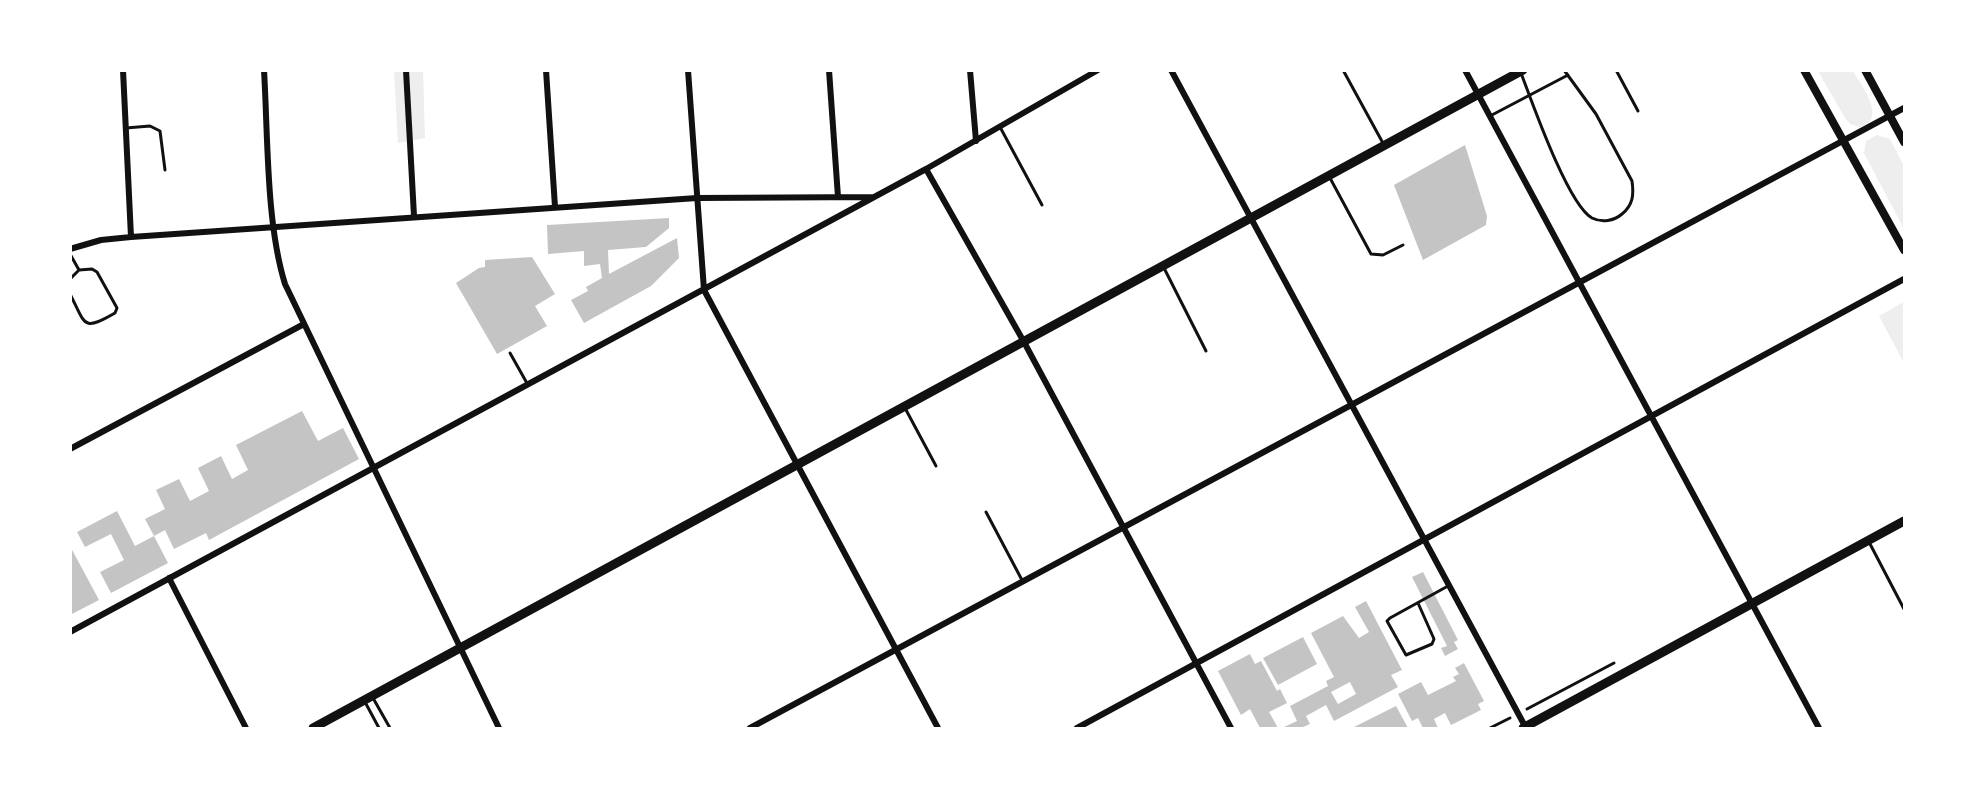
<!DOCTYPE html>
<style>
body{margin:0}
#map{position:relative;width:1975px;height:799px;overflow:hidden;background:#fff;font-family:"Source Sans 3",sans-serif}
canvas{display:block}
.frame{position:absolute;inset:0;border:72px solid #fff;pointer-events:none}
</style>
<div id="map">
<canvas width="1975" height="799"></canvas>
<div class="frame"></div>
</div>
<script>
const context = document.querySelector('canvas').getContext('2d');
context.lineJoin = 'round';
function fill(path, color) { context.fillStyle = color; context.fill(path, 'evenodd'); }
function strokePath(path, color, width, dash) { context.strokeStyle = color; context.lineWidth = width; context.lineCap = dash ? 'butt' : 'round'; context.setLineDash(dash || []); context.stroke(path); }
const green = new Path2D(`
 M394 71H423L425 138 398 143Z
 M1818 71H1853C1861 85 1889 120 1859 127L1850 124 1845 118Z
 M1877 135 1890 139 1904 166V229L1864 153 1866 141Z
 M1904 302V363L1879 316Z`);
const building = new Path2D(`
 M1465 145 1487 216 1486 225 1423 260 1394 185Z
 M669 218V228L646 247 608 250 609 274 677 238 679 258 651 286 584 323 571 300 588 291 586 287 602 278 600 264 584 266V251L548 254 547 225Z
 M532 257 555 294 535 306 547 326 497 354 456 283 479 268 485 267V260Z
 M302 411 318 441 343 428 359 459 209 540 206 533 174 549 165 530 154 536 145 519 165 509 156 490 179 479 190 501 209 491 198 468 221 456 232 479 248 470 236 445Z
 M117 511 135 546 154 536 168 563 111 593 100 572 124 560 111 534 85 547 77 532Z
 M70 546 99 600 70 615Z
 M1423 572 1458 640 1454 642 1458 649 1445 656 1441 648 1447 646 1412 577Z
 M1366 601 1402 670 1391 675 1398 687 1334 721 1326 705 1306 716 1310 724 1301 728H1282L1297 721 1290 706 1328 686 1326 681 1334 677 1311 633 1343 616 1359 638 1369 632 1355 607ZM1350 682 1356 694 1338 704 1331 692Z
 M1303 637 1317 664 1278 685 1263 658Z
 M1250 654 1255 664 1261 661 1277 691 1280 689 1287 703 1269 712 1278 728H1260L1250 709 1241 715 1218 671Z
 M1464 663 1484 701 1478 704 1481 710 1451 725 1445 713 1434 719 1438 728H1423L1418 718 1412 721 1398 694 1421 682 1428 695 1456 681 1453 677 1459 674 1455 668Z
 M1396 706 1408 728H1352Z`);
const path = new Path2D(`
 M1527 709 1614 663
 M1490 728 1510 718`);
const service = new Path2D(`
 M1343 70 1384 145
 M1616 70 1638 111
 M1521 73C1532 102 1568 205 1592 218 1602 223 1614 221 1622 214 1633 205 1634 195 1632 181L1596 114 1564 70
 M1490 116 1568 75
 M1000 127 1042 205
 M126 128 150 126 160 131 165 170
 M1330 178 1371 254 1383 255 1403 245
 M70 254 79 270
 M1164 268 1206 351
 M70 279 79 270 92 269 97 272 117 308 115 313C82 332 86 325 70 294
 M510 353 528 385
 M905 408 936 466
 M986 512 1023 582
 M1869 542 1904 609
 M1418 603 1434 639 1432 644 1406 655 1387 621 1390 618 1448 586
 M373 698 390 728
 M365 702 379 728`);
const minor = new Path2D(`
 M123 70 131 237
 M264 70C268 136 266 223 285 284L499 728
 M406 70 414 216
 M546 70 555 207
 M688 70 704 290 938 728
 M829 70 838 197
 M970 70 976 141
 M1171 70 1526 728
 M1465 70 1819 728
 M926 169 1024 342 1231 728
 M70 249 101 240 131 237 697 198 874 197
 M70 449 304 324
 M169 578 246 728
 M70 632 926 169 1098 70
 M750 728 1904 108
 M1077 728 1904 279`);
const tertiary = new Path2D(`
 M1804 70 1904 250
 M1865 70 1904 142`);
const secondary = new Path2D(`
 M313 728 1523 70
 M1523 728 1904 521`);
fill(green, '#eee');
fill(building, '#c4c4c4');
strokePath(path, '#111', 3);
strokePath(service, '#111', 3);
strokePath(minor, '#111', 6);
strokePath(tertiary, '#111', 8);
strokePath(secondary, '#111', 9);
</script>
